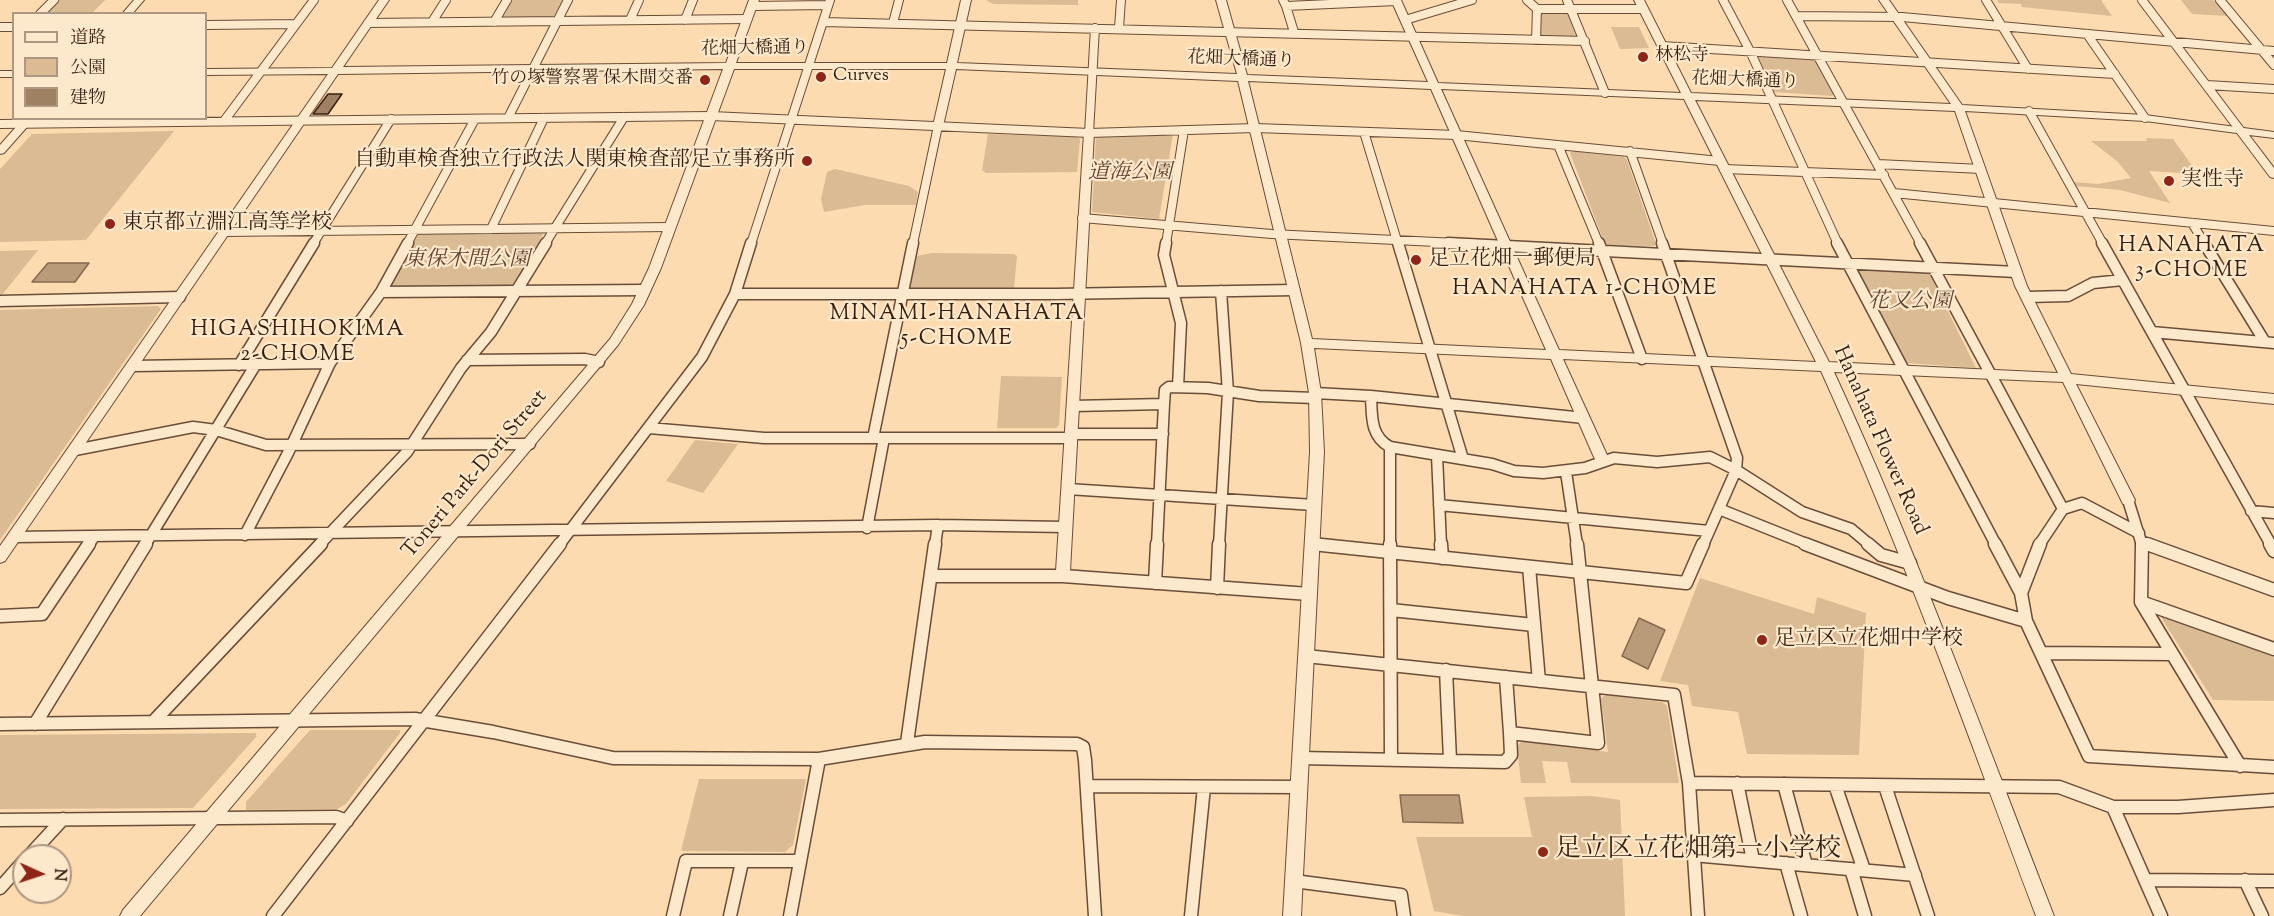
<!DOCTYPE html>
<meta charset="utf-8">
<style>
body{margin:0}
#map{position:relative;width:2274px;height:916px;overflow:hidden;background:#fbdbaf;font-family:"Sorts Mill Goudy","Noto Serif JP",serif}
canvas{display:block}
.legend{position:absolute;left:12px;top:12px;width:195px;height:108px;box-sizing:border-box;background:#fce8cb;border:2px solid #ae9780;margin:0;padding:8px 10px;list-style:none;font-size:18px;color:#3a1e10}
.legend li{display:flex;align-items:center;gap:12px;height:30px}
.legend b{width:30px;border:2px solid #ae9780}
.north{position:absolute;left:12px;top:844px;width:60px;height:60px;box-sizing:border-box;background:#fce8cb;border:2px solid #ae9780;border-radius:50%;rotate:93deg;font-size:16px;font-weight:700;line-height:24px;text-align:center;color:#3a1e10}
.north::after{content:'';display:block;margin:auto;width:21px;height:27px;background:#8f2418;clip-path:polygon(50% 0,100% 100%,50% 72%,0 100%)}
</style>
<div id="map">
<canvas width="2274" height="916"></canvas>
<ul class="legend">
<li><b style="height:8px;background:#fce8cb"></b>道路</li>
<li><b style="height:16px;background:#dabb94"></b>公園</li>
<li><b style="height:16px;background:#9e8063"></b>建物</li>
</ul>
<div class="north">N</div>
</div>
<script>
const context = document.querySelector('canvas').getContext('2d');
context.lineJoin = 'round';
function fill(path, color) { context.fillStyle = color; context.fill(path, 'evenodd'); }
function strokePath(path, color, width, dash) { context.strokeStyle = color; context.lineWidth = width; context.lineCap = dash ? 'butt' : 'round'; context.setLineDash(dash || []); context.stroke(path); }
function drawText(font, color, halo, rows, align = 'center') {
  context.font = font + ' "Sorts Mill Goudy","Noto Serif JP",serif'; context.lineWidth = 4.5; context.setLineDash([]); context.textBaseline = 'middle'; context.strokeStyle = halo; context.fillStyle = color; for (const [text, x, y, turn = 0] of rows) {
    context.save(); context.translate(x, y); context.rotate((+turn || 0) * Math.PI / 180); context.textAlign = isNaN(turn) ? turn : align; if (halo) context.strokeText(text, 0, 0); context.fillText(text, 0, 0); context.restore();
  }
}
const green = new Path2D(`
 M59 0H105L92 13 45 14Z
 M512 0H563L554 16 550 18H504L502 16Z
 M986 0H1078V5L993 4Z
 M1997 0H2101L2112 16 2022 7 2021 4 1999 3Z
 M2181 0H2214L2227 16 2192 14Z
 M1545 12 1567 13 1576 37H1544L1541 35V14Z
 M1611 27H1639L1649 48 1620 49Z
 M1760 55 1815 60 1834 94 1832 96 1774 92 1757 57Z
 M174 131 86 240 0 242V169L32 134Z
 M988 134 1076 137 1080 139 1077 172 986 173 982 170Z
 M1173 134 1159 219 1092 212 1096 135Z
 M2146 138 2173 139 2198 174 2149 171 2170 203 2120 190 2076 186 2073 182 2098 184 2131 178 2118 162 2091 141H2147Z
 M1573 151 1624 157 1627 160 1656 244 1654 246 1607 245 1604 242 1570 153Z
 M835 169 909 186 918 192 916 205H865L824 212 821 199 827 172Z
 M423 233H541L543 235 515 283 504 287 394 288 391 285 417 236Z
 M38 250 2 295H0V251Z
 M932 253 1014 254 1017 256 1014 288 1010 290 909 288 917 256Z
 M1857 267 1925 270 1929 273 1976 368 1907 363 1855 269Z
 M158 306 161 309 0 540V310Z
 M1001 376 1062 377 1059 425 1056 428H997Z
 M695 440 738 444 703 493 666 481Z
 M1700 578 1814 614 1817 597 1866 613 1859 755 1747 754 1738 712 1692 706 1688 685 1660 681Z
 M2159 614 2274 654V701L2213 700Z
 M1606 695 1662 702 1667 706 1679 783H1571L1567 762 1542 761 1546 783H1521L1517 746 1522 741 1608 752 1601 698Z
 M310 730H400V733L346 804 337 809 246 810V802Z
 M256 733V737L193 808 0 809V735Z
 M699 779H806L793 845 785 852 681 851Z
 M1592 796 1620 800 1625 916H1463L1434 911 1416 837H1532L1524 797Z`);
const water = new Path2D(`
 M48 263H89L75 282H32Z
 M1639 618 1665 630 1648 669 1622 656Z
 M1400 795H1459L1463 823 1403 822Z`);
const building = new Path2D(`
 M328 94H342L328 114H313Z`);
const minorFar2 = new Path2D(`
 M1283 0 1286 6 1396 1
 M1527 0 1537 9 1536 40
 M1567 0 1605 93
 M1723 0 1750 51 1838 244
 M1787 0 1921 244
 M1986 0 2028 69
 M2142 0 2240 130
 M2220 0 2274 65
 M752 6 828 5
 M1286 6 1294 32
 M1537 9H1643
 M40 14 54 0
 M1796 16 1902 17 2274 51
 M630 20 639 0
 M685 20 693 0
 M1405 20 1472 0
 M432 22 446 0
 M494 22 507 0
 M823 22 1585 41
 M368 23 747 19
 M893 23 899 0
 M206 25 296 24
 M0 27H14
 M1119 28 1121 0
 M2087 34 2145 118
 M1662 46 2115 74
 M2207 85 2274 89
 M2029 111 2103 244
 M508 118 568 0
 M224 121 314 0
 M0 124 711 116 1089 133 1255 128 1456 135 1720 161
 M1364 132 1398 244
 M1089 133 1095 28
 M1558 145 1599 244
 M1630 151 1663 244
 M1878 164 1981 169
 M1724 169 1884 175
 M1894 193 2274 231
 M1082 218 1272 234 1477 244
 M2192 223 2205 244
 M491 229 544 118
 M224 232 670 227
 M313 244 391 119
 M407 244 475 119
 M545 244 624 117
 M751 244 830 0
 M913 244 938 126
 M1166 244 1184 130`);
const minorFar1 = new Path2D(`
 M1166 243 1164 255 1181 323 1178 387
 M1398 243 1463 459
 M1448 243 2016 272
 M1599 243 1642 359
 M1662 243 1737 458 1736 470 1703 545
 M1837 243 1996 545
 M1920 243 2063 509
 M2102 243 2271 545
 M2204 243 2265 342
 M381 292 644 290
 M735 294H1056L1294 290
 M2027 297 2068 296 2093 283 2123 280
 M0 301 180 297
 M2152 332 2274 343
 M467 360 585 359 599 362
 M239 365 314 243
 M133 366 330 363
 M1315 393 1371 396 1584 418
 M1371 396C1372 416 1370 436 1390 447L1492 464 1514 471 1543 473 1585 468 1614 458 1657 462 1710 457 1736 470 1802 512 1851 529 1870 545
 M1073 406 1164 404 1165 390 1169 387 1208 388 1259 396 1315 398
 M649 428 764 438H1070
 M1071 434H1163
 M873 438 913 243
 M1390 447V545
 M75 450 193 427 216 430 266 445 530 444
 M1437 455 1441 545
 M1566 472 1577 545
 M1068 489 1314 505
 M2128 500 2142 545
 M1439 505 1709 531
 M1719 509 1809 545
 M2251 511 2274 513
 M867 528 884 438
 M245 535 288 453 330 363 381 292 408 243
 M14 537 938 525 1066 527
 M2142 542 2151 545
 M1312 544 1325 545
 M88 545 94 537
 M145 545 256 364
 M319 545 407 452 461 368 491 332 546 243
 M559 545 702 357 735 294 751 243
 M935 545 938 525
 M1157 545 1164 404
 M1219 545 1228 392 1221 291
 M2039 545 2063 509 2082 503 2139 533`);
const minor = new Path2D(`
 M1312 544 1686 583 1703 544
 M1390 544 1391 760
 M1441 544 1442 558
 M1805 544 1948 598 2026 621
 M1868 544 1881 555 1910 563
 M1995 544 2021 593
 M2040 544 2021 593 2026 621 2089 756 2274 767
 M2142 544 2141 602 2240 766
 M2147 544 2274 590
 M2270 544 2274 551
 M1529 567 1539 681
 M931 576H1063L1309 594
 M1155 583 1157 544
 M1217 588 1219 544
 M2141 602 2274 649
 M1391 610 1534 625
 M0 616 42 614 89 544
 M2041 653 2172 654
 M1306 656 1674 695 1689 783 1698 916
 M1446 670 1450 760
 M1506 677 1510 733
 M154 721 321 544
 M0 724 415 719 493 732 613 758 819 759 925 742 1077 744 1083 747 1085 760 1095 916
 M35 724 146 544
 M907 743 935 544
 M1300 758 1505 762 1511 755 1510 733 1598 743 1577 544
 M1689 783 2059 787 2113 807H2178L2274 800
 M1737 783 1753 860
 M1784 784 1806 865
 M1835 785 1864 870
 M1087 786 1299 787
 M1885 786 1928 916
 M2113 807 2161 916
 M0 820 336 817 347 821
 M1693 855 1915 875
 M29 856 63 819
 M1786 863 1801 916
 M1851 869 1865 916
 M2145 880 2274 881
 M2245 880 2262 916
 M1294 881 1401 895 1404 916
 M0 888 24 861
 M273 916 560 544
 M673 916 686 861H800
 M730 916 742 862
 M790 916 819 759
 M1191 916 1204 787`);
const tertiary = new Path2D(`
 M134 0H144L132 14H122Z
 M379 0H389L343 67 726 63 749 0H759L736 63H947L961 0H971L957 63 1237 74 1216 0H1226L1247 75 1428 82 1391 0H1401L1438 83 1681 93 1634 0H1644L1691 93 1951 104 1879 0H1889L1962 105 2145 115 2274 132V138L2249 135 2274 168V178L2270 177 2237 133 2145 121 1965 111 2027 286 2071 374 2274 394V404L2076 384 2135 500 2133 504H2123L2063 382 1834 372C1916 549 1983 734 2054 916H2036C1967 733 1902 549 1821 371L1563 359 1607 455 1605 459H1595L1593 455 1551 359 1314 348 1321 393 1324 452 1301 916H1283L1310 452 1309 393 1301 343 1238 81 956 69 943 126 938 129 933 126 946 69H734L661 268 644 305 618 345 140 916H120L123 910 610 339 632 304 649 268 723 69 338 74 5 561 0 563V546L328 74 206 75V69L332 68ZM1248 81 1431 89 1546 350 1312 339ZM1441 89 1684 99 1816 362 1559 350ZM1695 100 1955 111 2015 286 2058 373 1829 362Z
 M0 71H14V77H0Z
 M24 118H35L4 153 0 154V145Z
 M1089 130 1094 133 1070 571 1068 575 1063 577 1058 575 1056 571 1084 133Z`);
const markers = [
 [1643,57,6,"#8f2418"],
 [821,77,6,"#8f2418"],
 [705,80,6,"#8f2418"],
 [807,161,6,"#8f2418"],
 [2169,181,6,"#8f2418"],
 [110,224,6,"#8f2418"],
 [1416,260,6,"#8f2418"],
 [1762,640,6,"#8f2418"],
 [1543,852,6,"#8f2418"]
];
const farStreetnames = [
 ["花畑大橋通り",755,50,-1],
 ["花畑大橋通り",1241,61,2],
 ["花畑大橋通り",1745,82,2]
];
const farPoinames = [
 ["林松寺",1655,57],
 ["Curves",833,77],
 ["竹の塚警察署 保木間交番",693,80,"right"]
];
const poiNames = [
 ["自動車検査独立行政法人関東検査部足立事務所",795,161,"right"],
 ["実性寺",2181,181],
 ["東京都立淵江高等学校",122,224],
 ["足立花畑一郵便局",1428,260],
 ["足立区立花畑中学校",1774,640]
];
const parkNames = [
 ["道海公園",1130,174],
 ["東保木間公園",467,261],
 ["花又公園",1910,303]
];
const streetNames = [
 ["Hanahata Flower Road",1879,441,66],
 ["Toneri Park-Dori Street",476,475,-50]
];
const neighbourhoodNames = [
 ["HANAHATA",2192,247],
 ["3-CHOME",2192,272],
 ["HANAHATA 1-CHOME",1585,290],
 ["MINAMI-HANAHATA",957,315],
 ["5-CHOME",957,340],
 ["HIGASHIHOKIMA",298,331],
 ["2-CHOME",298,356]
];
const nearPoinames = [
 ["足立区立花畑第一小学校",1555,852]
];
fill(green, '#dabb94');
fill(water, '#b99b79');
strokePath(water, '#86694f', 1.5);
fill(building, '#9e8063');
strokePath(building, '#3a1e10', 1.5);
strokePath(minorFar2, '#6a4d38', 10);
strokePath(minorFar1, '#6a4d38', 13);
strokePath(minor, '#6a4d38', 15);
strokePath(tertiary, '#6a4d38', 2);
strokePath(minorFar2, '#fce8cb', 8);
strokePath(minorFar1, '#fce8cb', 10);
strokePath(minor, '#fce8cb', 12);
fill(tertiary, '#fce8cb');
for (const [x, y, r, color] of markers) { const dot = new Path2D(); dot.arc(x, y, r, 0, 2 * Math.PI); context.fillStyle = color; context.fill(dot); strokePath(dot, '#fce8cb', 2); }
drawText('18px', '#3a1e10', '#fce8cb', farStreetnames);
drawText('18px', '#3a1e10', '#fce8cb', farPoinames, 'left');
drawText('21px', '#3a1e10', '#fce8cb', poiNames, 'left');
drawText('italic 21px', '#624531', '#fce8cb', parkNames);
drawText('21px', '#3a1e10', '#fce8cb', streetNames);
context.letterSpacing = '1.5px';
drawText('22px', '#3a1e10', '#fce8cb', neighbourhoodNames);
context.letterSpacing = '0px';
drawText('26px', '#3a1e10', '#fce8cb', nearPoinames, 'left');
</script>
